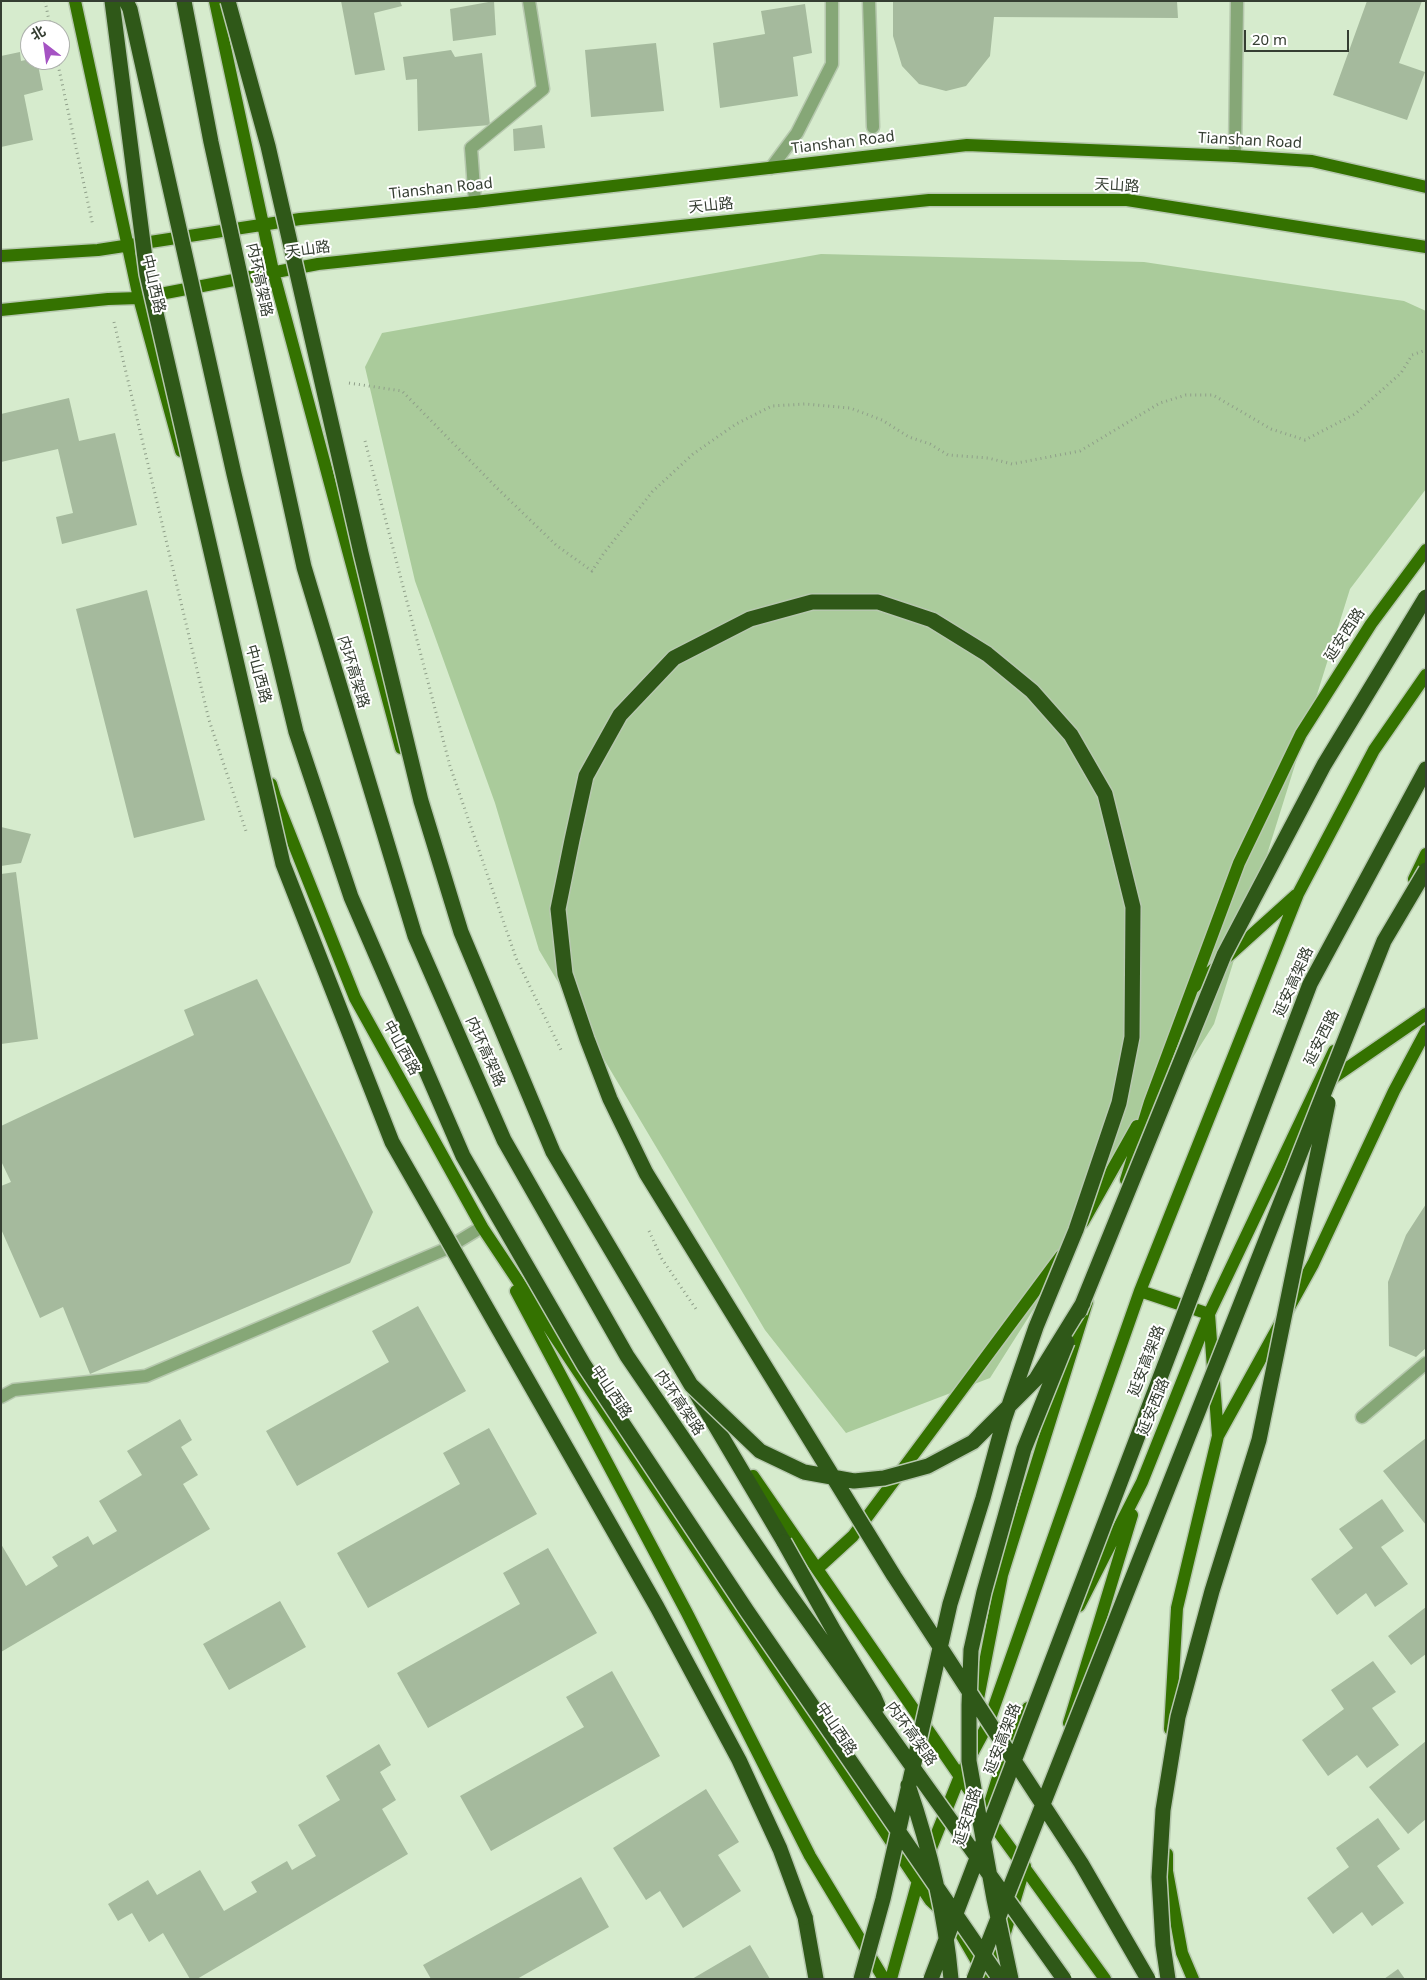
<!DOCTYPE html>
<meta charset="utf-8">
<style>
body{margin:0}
#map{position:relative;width:1427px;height:1980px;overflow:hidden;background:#d6ebcd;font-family:"Noto Sans","Noto Sans SC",sans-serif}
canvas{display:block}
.frame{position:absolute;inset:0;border:2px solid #353e32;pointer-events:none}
.north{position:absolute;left:20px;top:20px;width:50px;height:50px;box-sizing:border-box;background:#fff;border:1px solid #aeb2ad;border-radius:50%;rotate:330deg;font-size:14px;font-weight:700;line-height:20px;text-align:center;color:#353e32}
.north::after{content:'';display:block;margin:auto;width:18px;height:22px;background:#a553c3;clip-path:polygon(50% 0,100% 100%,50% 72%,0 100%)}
.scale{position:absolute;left:1244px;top:30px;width:105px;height:22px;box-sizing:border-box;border:2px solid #353e32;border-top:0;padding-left:6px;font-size:15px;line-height:18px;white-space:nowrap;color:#353e32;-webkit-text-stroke:4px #fff;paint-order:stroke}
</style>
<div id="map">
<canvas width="1427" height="1980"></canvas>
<div class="frame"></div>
<div class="north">北</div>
<div class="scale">20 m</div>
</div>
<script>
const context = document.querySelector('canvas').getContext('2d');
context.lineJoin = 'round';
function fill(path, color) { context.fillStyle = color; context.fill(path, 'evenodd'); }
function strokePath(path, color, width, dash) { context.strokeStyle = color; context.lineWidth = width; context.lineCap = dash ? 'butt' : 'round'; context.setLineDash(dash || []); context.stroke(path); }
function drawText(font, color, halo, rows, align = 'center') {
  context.font = font + ' "Noto Sans","Noto Sans SC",sans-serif'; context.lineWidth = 4; context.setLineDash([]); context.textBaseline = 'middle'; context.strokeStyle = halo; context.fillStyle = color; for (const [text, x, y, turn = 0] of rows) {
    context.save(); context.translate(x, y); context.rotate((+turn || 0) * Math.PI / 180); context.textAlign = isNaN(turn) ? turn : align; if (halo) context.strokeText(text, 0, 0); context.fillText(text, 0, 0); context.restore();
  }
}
const green = new Path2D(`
 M821 254 1144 262 1404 301 1426 311V489L1350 589 1214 1024 990 1378 846 1433 765 1330 539 950 495 803 415 581 365 367 382 333Z`);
const building = new Path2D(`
 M341 1H400L402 6 374 13 385 70 355 75Z
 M494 1 496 35 453 41 450 9Z
 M893 1H1177L1178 18 994 17 990 56 966 86 946 91 919 84 902 66 893 36Z
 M1367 1H1422L1399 63 1425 72 1407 120 1333 95Z
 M805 4 812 53 793 57 798 96 720 108 713 43 765 34 761 11Z
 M656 43 664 111 591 117 585 50Z
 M451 50 455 57 482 53 490 125 418 131 417 79 406 80 403 57Z
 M20 52 21 61 30 59 37 60 43 90 24 95 33 140 1 147V56Z
 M542 125 545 148 514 151 513 129Z
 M69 398 79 441 115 433 137 525 62 544 56 517 73 513 58 449 1 462V414Z
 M147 590 205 820 134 838 76 609Z
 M1 827 31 834 21 863 1 866Z
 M16 872 38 1039 1 1044V874Z
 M257 979 373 1212 350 1263 90 1374 63 1307 40 1318 1 1229V1186L11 1182 1 1161V1126L194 1035 184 1010Z
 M1426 1204V1348L1416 1357 1389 1346 1388 1282 1406 1235Z
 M418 1306 466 1391 297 1486 266 1431 389 1362 372 1331Z
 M180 1419 192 1440 181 1447 198 1475 183 1484 210 1529 1 1652V1544L26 1586 58 1566 52 1557 88 1536 93 1545 117 1531 99 1501 142 1475 127 1451Z
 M489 1428 537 1514 368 1608 337 1553 460 1484 443 1453Z
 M1426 1438V1525L1383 1471Z
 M1382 1499 1404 1531 1381 1547 1408 1584 1375 1607 1366 1593 1337 1615 1311 1579 1353 1548 1339 1529Z
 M548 1548 597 1633 428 1728 397 1673 520 1604 503 1573Z
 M280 1601 306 1647 229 1690 203 1644Z
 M1426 1607V1654L1411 1665 1388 1636Z
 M1373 1661 1396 1692 1372 1708 1399 1745 1367 1768 1357 1755 1328 1776 1302 1740 1344 1709 1331 1690Z
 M612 1671 660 1756 491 1851 460 1796 584 1727 566 1697Z
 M1426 1741V1819L1408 1834 1369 1787Z
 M379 1744 391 1765 380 1772 396 1800 382 1809 408 1854 197 1979H190L163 1933 149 1942 132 1913 118 1921 108 1904 148 1880 157 1895 200 1870 224 1911 257 1892 251 1882 287 1861 292 1870 316 1856 298 1825 340 1800 326 1776Z
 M706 1789 739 1842 718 1855 741 1891 683 1928 660 1891 646 1900 613 1848Z
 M1378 1818 1400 1849 1377 1866 1404 1903 1372 1926 1362 1912 1333 1934 1307 1898 1349 1867 1336 1848Z
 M581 1877 609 1927 517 1979H431L423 1965Z
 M750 1945 770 1979H692Z
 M1398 1969 1405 1979H1384Z`);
const path = new Path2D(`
 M45 1 51 30
 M57 60 93 226
 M114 322 209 720 246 831
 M349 383 402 391 497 488 556 545 592 571 604 553 652 492 693 454 736 424 772 406 805 404 850 408 882 420 909 437 930 444 948 455 988 458 1012 464 1080 451 1160 403 1186 395H1213L1271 429 1305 440 1355 414 1401 373 1412 355 1426 350
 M365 441 450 766 516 958 562 1052
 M649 1231 662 1259 696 1309`);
const minor = new Path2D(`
 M869 1 873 127
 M1235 156 1237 1
 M771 168 797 133 832 64V1
 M475 202 471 148 543 89 529 1
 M1 1397 14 1390 146 1376 446 1249 482 1227
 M1362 1417 1426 1363`);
const major = new Path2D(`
 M75 1 139 298 181 451
 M215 1 273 271 401 748
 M1 256 98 250 300 219 475 202 967 145 1235 156 1312 161 1426 187
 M1 310 108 299 139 298 318 264 929 200H1127L1426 247
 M271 784 275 797 355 998 482 1227 930 1900 945 1914
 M1414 879 1426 854
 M1194 987 1296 895
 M1327 1082 1426 1014
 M1126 1180 1150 1102 1239 863 1301 734 1371 624 1426 550
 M1083 1222 1137 1126
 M516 1291 687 1613 810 1856 884 1979
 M1140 1291 1209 1314 1218 1436 1177 1608 1170 1729
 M1218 1436 1313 1264 1394 1091 1426 1031
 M753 1476 974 1797
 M817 1569 853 1536 1061 1256
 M1079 1606 1142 1482 1209 1314 1334 1051
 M976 1709 1002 1575 1087 1302
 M1069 1723 1132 1515
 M987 1816 1105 1979
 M984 1822 1007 1749 1028 1708
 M1167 1854V1871L1182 1953 1193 1979
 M927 1858 960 1776 988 1724 1140 1291 1298 894 1374 750 1426 675
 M958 1929 987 1979
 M992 1976 1025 1866
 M891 1979 919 1877`);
const highway = new Path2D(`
 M1198 1278 1310 984 1426 769
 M696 1393 784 1542
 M805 1917 816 1979`);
const highwayBridge = new Path2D(`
 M112 1 147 274 283 864 392 1142 657 1607 739 1760 780 1849 805 1917
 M126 1 130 9 234 474 296 732 351 897 463 1156 584 1365 747 1611 1000 1979
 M184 1 211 142 304 567 415 936 504 1140 627 1356 787 1591 1064 1979
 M228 1 268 146 361 553 421 801 461 932 553 1152 691 1385 760 1451 804 1472 854 1481 884 1478 928 1466 973 1442 1036 1379 1083 1303
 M1079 1312 1224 955 1324 765 1426 597
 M784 1542 834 1631 874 1697 878 1706
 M908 1785C930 1849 945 1912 951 1979
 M861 1979 883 1899 924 1719 950 1604 983 1498 1004 1420 1036 1327 1076 1230 1119 1103 1132 1037 1133 907 1105 794 1071 735 1032 691 987 654 932 620 878 602H812L750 619 674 658 620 715 586 776 572 840 558 909 565 974 587 1039 610 1099 646 1173 894 1576 985 1716 1081 1863 1148 1979
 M931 1979 1198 1278
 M974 1979 1384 941 1426 870
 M1011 1979 994 1899 969 1761V1705L971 1650 984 1592 1024 1449 1067 1342
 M1168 1979 1163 1945 1159 1877 1163 1810 1178 1717 1212 1591 1259 1440 1328 1103`);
const streetNames = [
 ["Tianshan Road",1250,141,3],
 ["Tianshan Road",843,143,-7],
 ["天山路",1117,186,3],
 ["Tianshan Road",441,189,-6],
 ["天山路",711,206,-6],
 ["天山路",308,250,-8],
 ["内环高架路",259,280,78],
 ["中山西路",153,284,77],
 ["延安西路",1345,635,-57],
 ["内环高架路",353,672,73],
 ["中山西路",258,674,75],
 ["延安高架路",1294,982,-66],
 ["延安西路",1322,1038,-64],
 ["中山西路",401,1048,61],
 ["内环高架路",485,1052,66],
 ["延安高架路",1147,1361,-69],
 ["中山西路",611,1392,56],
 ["内环高架路",679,1403,56],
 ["延安西路",1154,1407,-68],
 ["中山西路",836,1729,56],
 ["内环高架路",911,1734,54],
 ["延安高架路",1003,1739,-69],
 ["延安西路",968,1817,-73]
];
fill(green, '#aacb9b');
fill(building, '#a5ba9d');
strokePath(minor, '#b6c8ae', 15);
strokePath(major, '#b6c8ae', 15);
strokePath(highway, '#b6c8ae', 18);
strokePath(path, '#8f9f89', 3, [1, 4]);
strokePath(minor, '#86a777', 12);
strokePath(major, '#347200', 12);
strokePath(highway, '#2f5818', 15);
strokePath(highwayBridge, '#b6c8ae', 18, []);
strokePath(highwayBridge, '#2f5818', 15);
drawText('15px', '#353e32', '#fff', streetNames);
</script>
